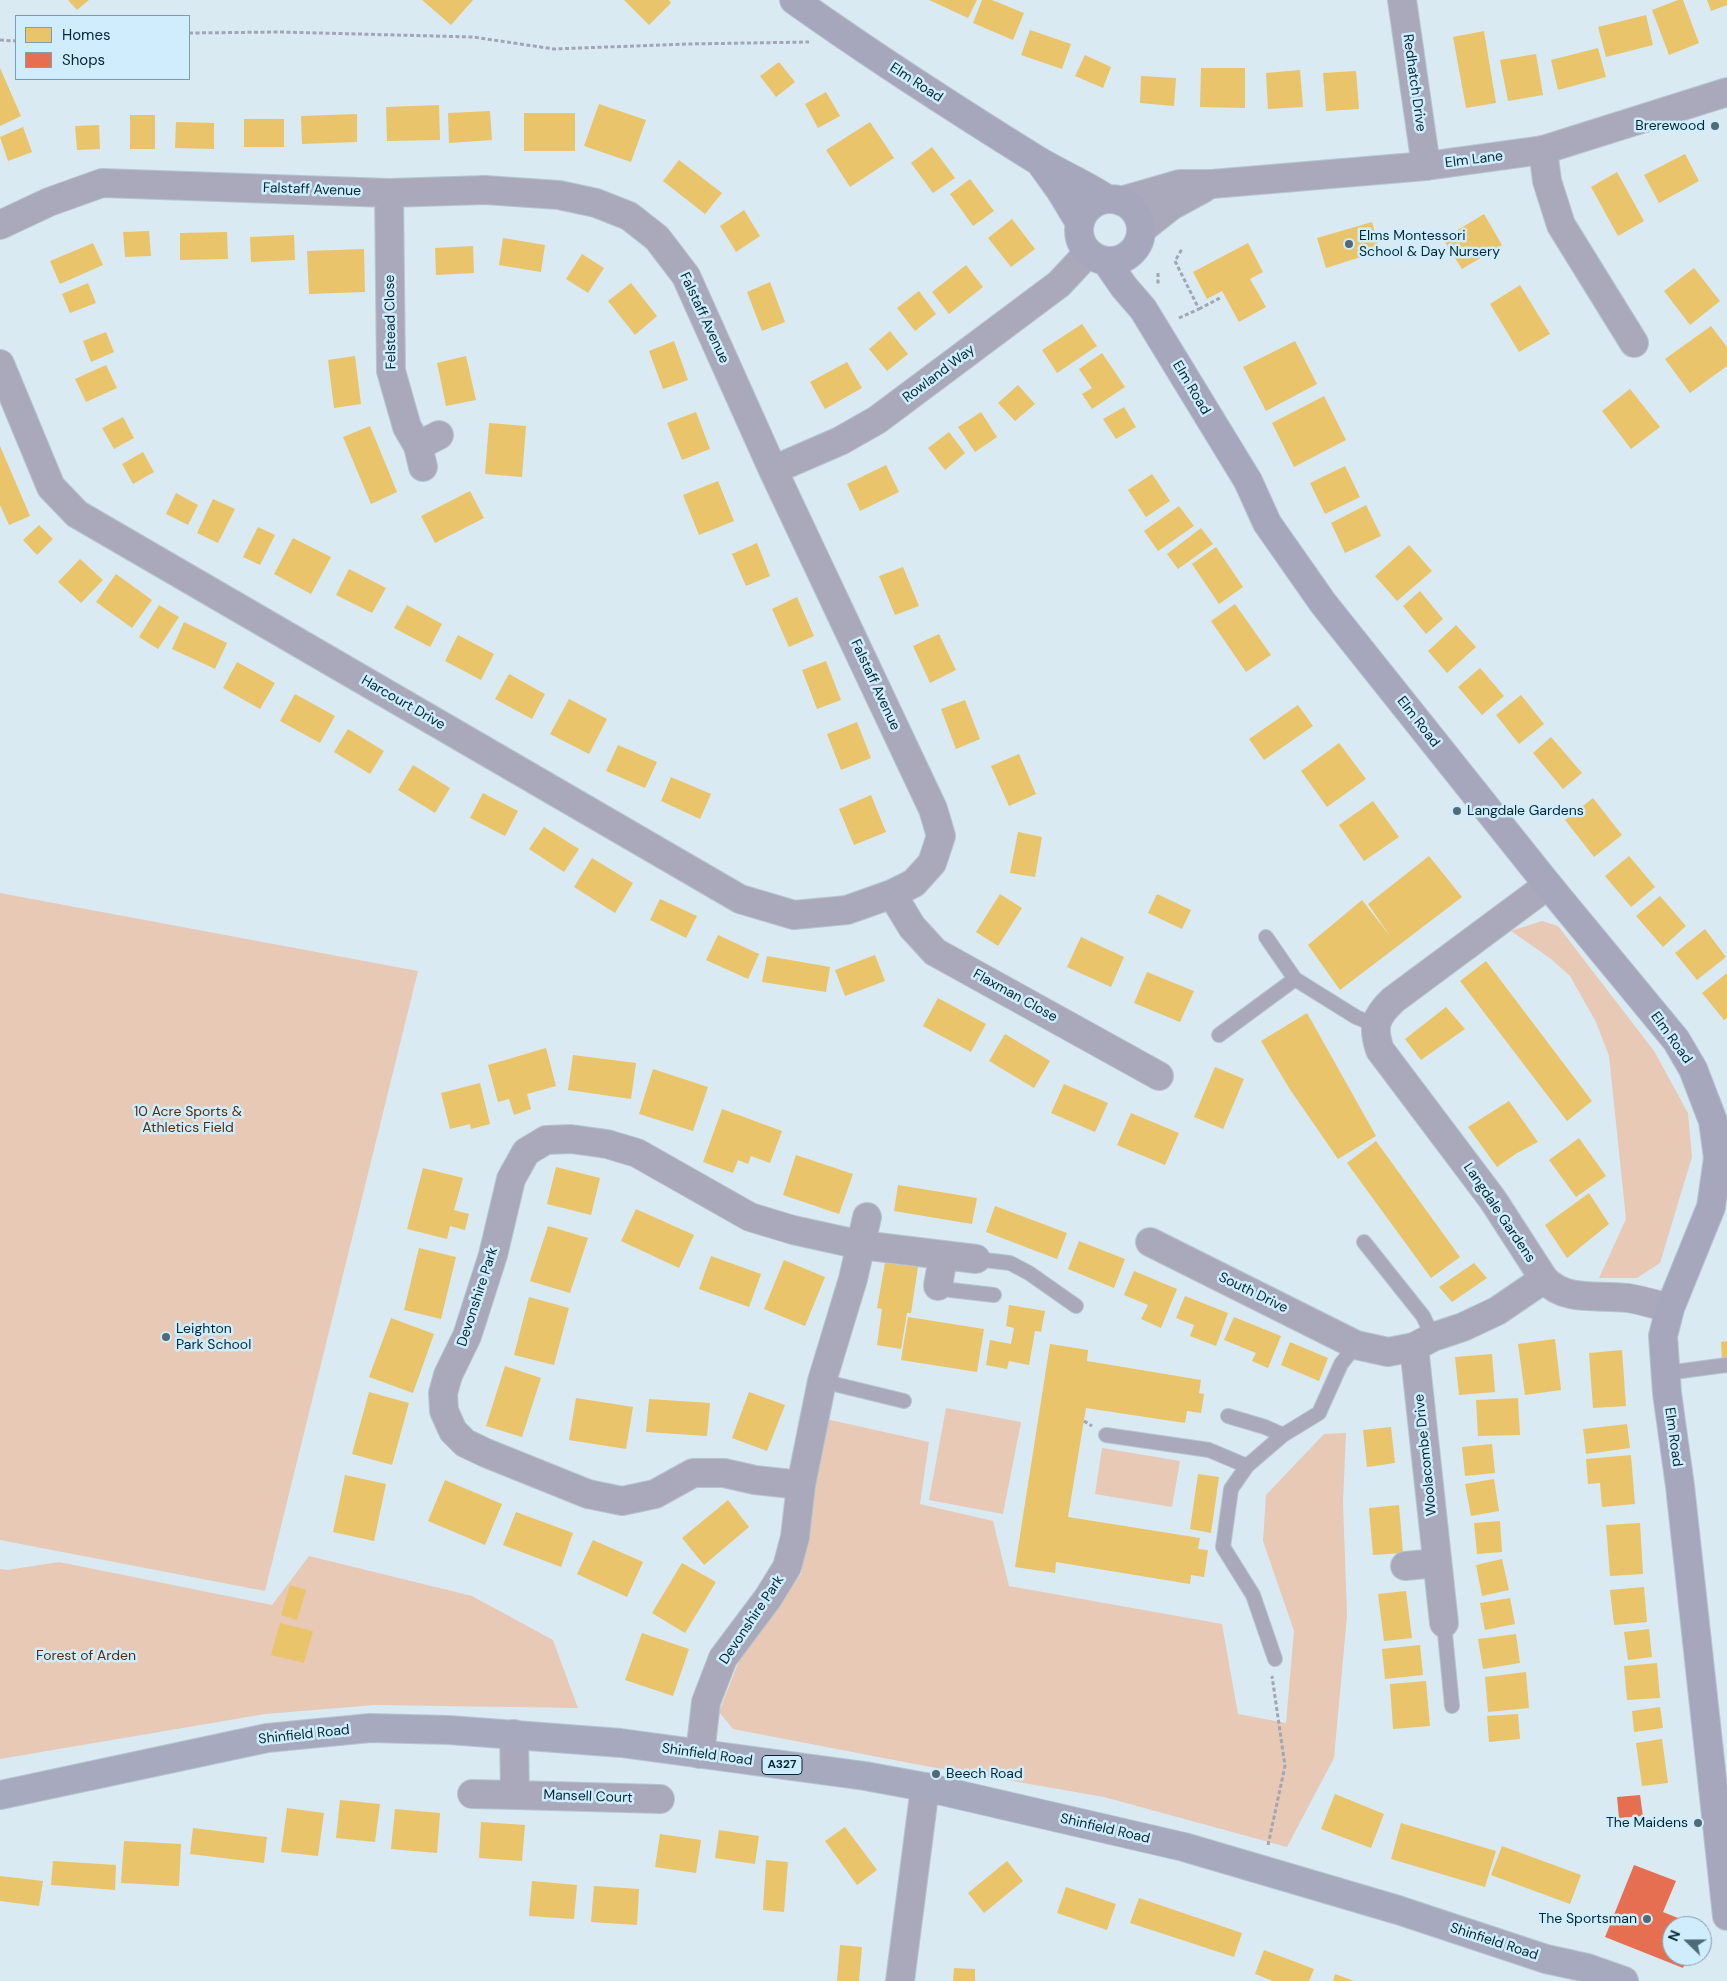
<!DOCTYPE html>
<style>
body{margin:0}
#map{position:relative;width:1727px;height:1981px;overflow:hidden;background:#daeaf2;font-family:"DM Sans",sans-serif}
canvas{display:block}
.legend{position:absolute;left:15px;top:15px;width:175px;height:65px;box-sizing:border-box;background:#cfedfd;border:1px solid #7e9ead;margin:0;padding:6px 9px;list-style:none;font-size:15px;color:#042736}
.legend li{display:flex;align-items:center;gap:10px;height:25px}
.legend b{width:25px;border:1px solid #7e9ead}
.north{position:absolute;left:1662px;top:1916px;width:50px;height:50px;box-sizing:border-box;background:#cfedfd;border:1px solid #7e9ead;border-radius:50%;rotate:292deg;font-size:14px;font-weight:700;line-height:20px;text-align:center;color:#042736}
.north::after{content:'';display:block;margin:auto;width:18px;height:22px;background:#4f6b78;clip-path:polygon(50% 0,100% 100%,50% 72%,0 100%)}
</style>
<div id="map">
<canvas width="1727" height="1981"></canvas>
<ul class="legend">
<li><b style="height:14px;background:#e9c46a"></b>Homes</li>
<li><b style="height:14px;background:#e76f51"></b>Shops</li>
</ul>
<div class="north">N</div>
</div>
<script>
const context = document.querySelector('canvas').getContext('2d');
context.lineJoin = 'round';
function fill(path, color) { context.fillStyle = color; context.fill(path, 'evenodd'); }
function strokePath(path, color, width, dash) { context.strokeStyle = color; context.lineWidth = width; context.lineCap = dash ? 'butt' : 'round'; context.setLineDash(dash || []); context.stroke(path); }
function drawText(font, color, halo, rows, align = 'center') {
  context.font = font + ' "DM Sans",sans-serif'; context.lineWidth = 5; context.setLineDash([]); context.textBaseline = 'middle'; context.strokeStyle = halo; context.fillStyle = color; for (const [text, x, y, turn = 0] of rows) {
    context.save(); context.translate(x, y); context.rotate((+turn || 0) * Math.PI / 180); context.textAlign = isNaN(turn) ? turn : align; if (halo) context.strokeText(text, 0, 0); context.fillText(text, 0, 0); context.restore();
  }
}
const green = new Path2D(`
 M0 893 418 971 265 1591 0 1540Z
 M1542 921 1558 926 1654 1051 1688 1113 1692 1157 1660 1263 1637 1278H1599L1626 1219 1609 1056 1596 1022 1570 976 1551 959 1511 931Z
 M946 1408 1021 1422 1003 1514 929 1500Z
 M826 1419 929 1442 920 1504 993 1521 1009 1586 1222 1624 1238 1714 1286 1723 1294 1631 1263 1541 1266 1495 1324 1434 1346 1433 1343 1502 1347 1616 1334 1758 1287 1847 1104 1797 920 1765 733 1729 719 1712 740 1658 801 1574Z
 M1102 1448 1180 1461 1172 1507 1095 1494Z
 M309 1556 472 1596 553 1640 578 1708 375 1705 265 1714 0 1759V1569L7 1570 59 1562 272 1605Z`);
const homes = new Path2D(`
 M68 0H89L77 10Z
 M422 0H473L451 25Z
 M624 0H669L671 3 649 25Z
 M929 0H977L968 18Z
 M982 0H992L1024 13 1013 40 973 23Z
 M1678 0H1683L1699 43 1669 55 1652 10Z
 M1707 0H1727V5L1711 11Z
 M1646 15 1653 45 1606 57 1598 27Z
 M1030 30 1071 44 1062 69 1021 55Z
 M1484 31 1496 103 1466 108 1453 37Z
 M1598 48 1606 77 1558 90 1551 60Z
 M1536 54 1543 95 1508 101 1500 60Z
 M1085 55 1111 67 1103 88 1075 76Z
 M779 62 795 82 776 97 760 76Z
 M0 68 21 116 0 126Z
 M1201 68H1245V108L1200 107Z
 M1300 70 1303 107 1268 109 1266 73Z
 M1356 71 1359 109 1326 111 1323 73Z
 M1141 76 1176 78 1174 106 1140 103Z
 M826 92 840 116 818 128 805 104Z
 M599 104 646 120 631 162 584 146Z
 M439 105 440 140 387 141 386 107Z
 M490 111 492 140 449 143 448 113Z
 M524 113H575V151H524Z
 M357 114V142L302 144 301 116Z
 M130 115H155V149H130Z
 M244 119H284V147H244Z
 M176 122 214 123V149L175 148Z
 M870 122 894 158 850 187 826 150Z
 M99 125 100 149 77 150 75 126Z
 M23 127 32 152 8 161 0 137Z
 M932 147 955 178 933 193 911 163Z
 M1685 154 1699 181 1659 203 1644 175Z
 M679 160 722 193 705 214 663 181Z
 M1617 172 1644 221 1618 236 1591 187Z
 M970 179 994 211 973 226 950 194Z
 M744 210 760 236 736 252 720 226Z
 M1484 214 1502 245 1462 269 1443 239Z
 M1012 219 1035 249 1011 267 988 238Z
 M1372 222 1380 251 1326 268 1317 238Z
 M149 231 151 256 125 257 123 232Z
 M227 232 228 259 180 260V233Z
 M294 235 295 260 251 262 250 237Z
 M503 238 545 245 541 272 499 265Z
 M93 243 103 265 60 284 50 261Z
 M1248 243 1263 272 1250 279 1266 307 1239 322 1222 291 1207 299 1193 272Z
 M473 246 474 273 436 275 435 248Z
 M364 249 365 292 309 294 307 251Z
 M582 254 604 268 588 293 566 279Z
 M966 265 983 287 949 314 932 292Z
 M1694 268 1720 301 1690 325 1664 291Z
 M770 282 785 322 762 331 747 292Z
 M88 283 96 303 70 313 62 294Z
 M631 283 657 316 635 335 608 301Z
 M1520 285 1550 334 1519 352 1490 304Z
 M919 291 936 314 915 331 897 308Z
 M1082 324 1097 346 1057 373 1042 350Z
 M1711 326 1727 347V366L1690 393 1665 359Z
 M890 331 908 354 887 371 869 349Z
 M106 332 114 352 91 362 83 341Z
 M674 341 688 380 663 389 649 351Z
 M1295 341 1317 384 1266 411 1243 367Z
 M1102 353 1125 387 1092 409 1082 394 1092 388 1079 369Z
 M355 356 361 404 334 408 328 360Z
 M466 356 476 400 446 406 437 363Z
 M847 362 862 388 825 409 810 382Z
 M106 365 117 388 86 402 75 379Z
 M1018 385 1035 404 1015 421 998 403Z
 M1630 389 1660 427 1631 449 1602 411Z
 M1324 396 1346 440 1294 467 1272 423Z
 M1124 407 1136 427 1116 439 1103 419Z
 M696 412 710 449 682 460 667 423Z
 M981 412 997 437 975 452 958 427Z
 M123 417 134 438 114 449 102 428Z
 M489 423 526 426 522 477 485 474Z
 M370 426 397 492 371 504 343 437Z
 M949 432 965 453 945 470 928 448Z
 M0 446 30 516 9 525 0 505Z
 M143 452 154 472 133 484 122 464Z
 M886 465 899 492 860 511 847 484Z
 M1345 466 1360 497 1325 514 1310 483Z
 M1152 474 1170 501 1146 517 1128 490Z
 M718 481 734 521 699 535 683 495Z
 M470 491 484 518 435 543 421 516Z
 M176 493 198 505 188 525 166 514Z
 M213 499 235 509 218 543 197 533Z
 M1366 505 1381 536 1345 553 1331 523Z
 M1179 506 1194 526 1158 551 1144 531Z
 M39 525 53 539 37 555 23 540Z
 M258 527 275 535 260 565 243 557Z
 M1201 528 1213 544 1178 569 1167 554Z
 M293 538 331 557 311 594 274 574Z
 M757 543 770 576 746 586 732 554Z
 M1409 545 1432 571 1397 601 1375 576Z
 M1216 547 1243 587 1219 604 1192 564Z
 M80 559 103 580 81 603 58 582Z
 M903 567 919 606 895 615 879 576Z
 M349 569 386 588 372 613 336 595Z
 M116 574 152 600 132 628 96 602Z
 M1420 591 1443 619 1426 634 1403 606Z
 M797 597 814 636 789 647 772 609Z
 M1235 604 1271 655 1246 672 1211 621Z
 M159 605 179 617 158 649 139 637Z
 M407 605 442 624 430 647 394 628Z
 M184 622 227 643 215 669 172 649Z
 M1456 625 1476 647 1447 673 1428 651Z
 M939 634 956 670 930 683 913 646Z
 M458 635 494 654 481 680 445 661Z
 M826 661 841 700 817 709 802 670Z
 M237 662 275 683 260 709 223 688Z
 M1480 668 1504 696 1482 715 1458 687Z
 M509 674 545 694 532 719 495 699Z
 M295 694 335 716 320 743 280 721Z
 M1521 695 1544 724 1519 744 1496 715Z
 M569 699 607 719 589 754 550 734Z
 M965 700 980 739 956 749 941 709Z
 M1298 705 1313 726 1264 760 1249 739Z
 M857 722 871 758 841 770 827 734Z
 M348 729 384 751 370 774 334 752Z
 M1551 737 1582 773 1563 789 1533 753Z
 M1339 743 1366 779 1327 807 1301 771Z
 M618 745 657 762 645 788 606 771Z
 M1019 754 1036 794 1009 806 991 766Z
 M413 765 450 788 435 813 398 790Z
 M671 777 711 794 700 819 661 801Z
 M483 793 518 811 505 836 470 818Z
 M871 795 886 832 854 845 839 809Z
 M1593 798 1622 835 1594 857 1565 820Z
 M1373 801 1399 837 1364 861 1339 825Z
 M544 827 579 849 564 872 529 849Z
 M1018 832 1042 837 1035 877 1010 873Z
 M1429 856 1462 897 1340 990 1308 945 1362 900 1390 936 1368 904Z
 M1629 856 1655 887 1631 907 1605 876Z
 M592 858 633 883 615 913 574 887Z
 M1000 894 1022 908 998 946 976 932Z
 M1157 894 1191 910 1182 929 1148 913Z
 M1660 896 1686 926 1663 947 1636 916Z
 M660 899 697 916 686 938 650 920Z
 M1705 929 1726 957 1697 980 1675 953Z
 M718 935 759 954 748 979 706 960Z
 M1081 937 1124 957 1111 987 1067 967Z
 M875 955 885 981 845 996 835 970Z
 M767 956 830 967 826 992 762 982Z
 M1486 961 1592 1101 1567 1121 1460 981Z
 M1147 972 1194 991 1180 1022 1134 1003Z
 M1727 973V1018L1724 1020 1702 993Z
 M938 998 986 1024 971 1052 923 1026Z
 M1446 1007 1465 1029 1421 1060 1405 1039Z
 M1307 1013 1376 1136 1338 1159 1289 1088 1261 1041Z
 M1005 1034 1050 1061 1034 1088 989 1061Z
 M546 1048 556 1086 527 1094 531 1109 514 1115 509 1099 498 1102 488 1065Z
 M573 1055 636 1063 631 1099 568 1090Z
 M1215 1067 1244 1079 1223 1129 1194 1117Z
 M653 1069 708 1087 693 1131 639 1114Z
 M480 1083 490 1124 471 1129 470 1124 450 1129 441 1093Z
 M1064 1084 1108 1103 1095 1132 1051 1113Z
 M1509 1101 1538 1142 1517 1153 1497 1167 1468 1127Z
 M722 1109 782 1131 770 1163 751 1156 748 1164 738 1160 733 1173 703 1162Z
 M1131 1113 1179 1133 1165 1165 1117 1145Z
 M1579 1138 1606 1176 1576 1197 1549 1160Z
 M1376 1141 1460 1257 1431 1278 1347 1163Z
 M796 1155 853 1174 839 1214 783 1195Z
 M556 1167 600 1178 591 1215 547 1204Z
 M423 1168 463 1178 454 1210 469 1214 465 1230 450 1226 447 1239 407 1229Z
 M898 1185 977 1198 972 1224 894 1211Z
 M1589 1193 1609 1224 1567 1258 1545 1225Z
 M995 1206 1067 1233 1057 1259 986 1232Z
 M636 1209 694 1235 679 1268 621 1241Z
 M548 1226 588 1238 570 1293 530 1281Z
 M1079 1241 1125 1259 1114 1288 1068 1269Z
 M419 1248 456 1257 441 1319 404 1310Z
 M711 1256 761 1274 749 1307 699 1289Z
 M784 1260 825 1277 805 1326 764 1309Z
 M885 1263 918 1267 911 1313H907L901 1349 877 1345 882 1309 877 1308Z
 M1474 1263 1487 1278 1452 1302 1439 1287Z
 M1134 1271 1177 1289 1161 1328 1141 1319 1148 1305 1124 1295Z
 M1185 1296 1228 1313 1216 1346 1190 1336 1194 1325 1176 1318Z
 M529 1297 569 1308 554 1365 514 1355Z
 M1009 1305 1045 1311 1041 1332 1035 1331 1029 1365 1009 1361 1007 1369 986 1365 990 1340 1011 1344 1014 1328 1006 1326Z
 M908 1317 984 1329 977 1372 901 1360Z
 M1234 1317 1281 1336 1268 1368 1252 1361 1256 1353 1224 1340Z
 M391 1318 434 1334 413 1393 369 1377Z
 M1555 1339 1561 1390 1525 1395 1518 1344Z
 M1727 1341V1359L1722 1360 1721 1342Z
 M1290 1342 1328 1358 1319 1381 1281 1365Z
 M1050 1344 1088 1350 1087 1361 1201 1380 1199 1393 1204 1394 1201 1413 1187 1411 1185 1423 1086 1408 1068 1517 1200 1538 1198 1549 1208 1550 1204 1577 1191 1575 1190 1584 1056 1562 1055 1573 1015 1567Z
 M1622 1350 1626 1406 1593 1408 1589 1353Z
 M1492 1354 1495 1392 1459 1395 1455 1357Z
 M505 1366 541 1378 522 1437 486 1426Z
 M369 1392 409 1403 392 1465 352 1454Z
 M749 1392 785 1405 767 1451 732 1438Z
 M576 1398 633 1407 626 1449 569 1440Z
 M1518 1398 1520 1435 1478 1436 1476 1400Z
 M649 1399 710 1403 707 1436 646 1432Z
 M1627 1424 1630 1448 1586 1454 1583 1429Z
 M1391 1427 1395 1463 1367 1467 1363 1430Z
 M1492 1444 1495 1473 1465 1476 1462 1447Z
 M1631 1455 1635 1504 1602 1507 1600 1483 1588 1484 1586 1459Z
 M1198 1474 1219 1477 1211 1533 1190 1529Z
 M345 1475 386 1484 374 1541 333 1532Z
 M1494 1479 1499 1511 1471 1516 1465 1484Z
 M445 1480 502 1504 485 1545 428 1521Z
 M728 1500 749 1527 704 1565 682 1538Z
 M1399 1505 1403 1553 1373 1555 1369 1508Z
 M516 1512 573 1533 561 1567 503 1545Z
 M1500 1521 1502 1552 1477 1554 1474 1523Z
 M1640 1523 1643 1574 1610 1576 1606 1525Z
 M593 1540 643 1562 627 1597 577 1574Z
 M1502 1559 1509 1590 1482 1596 1476 1565Z
 M682 1563 716 1582 685 1633 652 1613Z
 M290 1585 306 1590 297 1620 281 1615Z
 M1644 1587 1647 1622 1614 1625 1610 1590Z
 M1406 1591 1412 1638 1384 1641 1378 1594Z
 M1510 1598 1515 1624 1485 1630 1480 1603Z
 M280 1623 313 1631 304 1663 271 1655Z
 M1649 1629 1652 1657 1628 1660 1624 1632Z
 M642 1633 689 1649 673 1696 625 1680Z
 M1516 1634 1520 1663 1483 1669 1478 1639Z
 M1420 1645 1423 1675 1385 1679 1382 1649Z
 M1657 1663 1660 1698 1627 1700 1624 1666Z
 M1526 1672 1529 1708 1488 1712 1485 1677Z
 M1426 1681 1430 1726 1393 1729 1390 1684Z
 M1660 1707 1663 1728 1634 1732 1632 1711Z
 M1518 1714 1520 1739 1489 1742 1487 1716Z
 M1662 1739 1668 1783 1642 1786 1636 1743Z
 M1335 1794 1384 1814 1371 1848 1321 1829Z
 M340 1800 380 1804 375 1842 336 1838Z
 M287 1808 324 1813 318 1856 281 1852Z
 M395 1809 440 1813 437 1853 391 1849Z
 M481 1822 525 1825 522 1861 479 1858Z
 M1401 1823 1496 1851 1485 1887 1391 1859Z
 M845 1827 877 1870 857 1885 825 1841Z
 M193 1828 267 1837 264 1863 190 1854Z
 M719 1830 759 1836 755 1864 715 1858Z
 M660 1834 701 1840 696 1873 655 1867Z
 M124 1841 181 1844 179 1886 121 1883Z
 M1502 1846 1581 1875 1570 1904 1491 1875Z
 M766 1860 788 1862 784 1912 763 1910Z
 M53 1861 116 1865 115 1890 51 1885Z
 M1007 1861 1023 1881 984 1913 968 1893Z
 M0 1876 43 1881 39 1906 0 1901Z
 M532 1881 577 1885 574 1919 529 1916Z
 M594 1886 639 1889 637 1925 591 1922Z
 M1066 1887 1116 1904 1107 1930 1057 1913Z
 M1139 1898 1242 1933 1234 1957 1130 1923Z
 M840 1945 862 1947 859 1981H837Z
 M1264 1950 1314 1969 1309 1981H1273L1255 1974Z
 M954 1968 975 1969V1981H953Z
 M1335 1974 1354 1981H1333Z`);
const shops = new Path2D(`
 M1640 1795 1643 1816 1619 1818 1617 1797Z
 M1634 1865 1676 1881 1663 1912 1698 1926H1672V1956H1688L1683 1968 1605 1937Z`);
const path = new Path2D(`
 M189 33 280 32 473 37 554 49 687 44 809 42
 M0 40 16 41
 M1158 273V286
 M1199 309 1220 298
 M1179 318 1199 309 1175 261 1182 249
 M1084 1421 1092 1426
 M1268 1845 1285 1766 1272 1676`);
const service = new Path2D(`
 M1266 937 1295 979
 M1219 1035 1295 979 1356 1017 1375 1025
 M1364 1242 1423 1316 1433 1337
 M976 1259 1010 1263 1029 1273 1076 1306
 M938 1286 951 1290 994 1295
 M1666 1373 1727 1365
 M822 1381 904 1401
 M1228 1416 1265 1427 1283 1435
 M1106 1435 1209 1450 1247 1466
 M1444 1623 1452 1706
 M1275 1659 1253 1595 1223 1547 1231 1489 1247 1466 1283 1435 1319 1413 1341 1364 1356 1345`);
const minor = new Path2D(`
 M1402 0 1426 166
 M1543 150 1547 181 1561 225 1634 343
 M389 193 391 371 407 427 418 446 423 467
 M0 225 49 202 102 183 389 193 485 190 559 195 596 203 629 216 657 238 686 276 773 470 933 809 941 836 932 863 914 883 892 894 847 910 794 915 740 899 77 514 51 487 0 364
 M418 446 439 435
 M773 470 840 441 877 420 1059 284 1088 253
 M1548 885 1393 1000C1375 1017 1372 1027 1380 1050L1493 1200 1544 1279C1566 1303 1598 1294 1628 1298 1642 1300 1656 1305 1670 1308
 M892 894 912 927 935 952 1159 1076
 M1150 1242 1356 1345 1388 1352 1414 1347 1433 1337 1463 1327 1497 1311 1544 1279
 M938 1286 943 1257
 M1414 1347 1444 1623
 M801 1485 755 1480 724 1473H693L655 1494 622 1501 588 1494 486 1453 465 1443 453 1431 444 1411 443 1393 448 1375 467 1336 493 1255 511 1179 526 1152 546 1140 571 1139 607 1144 637 1153 750 1217 793 1230 861 1245 976 1259
 M1405 1566 1437 1563
 M700 1754 706 1702 723 1658 768 1598 787 1567 795 1537 801 1485 822 1381 853 1279 867 1217
 M472 1794 515 1795 514 1734
 M515 1795 660 1799
 M900 1981 925 1787`);
const tertiary = new Path2D(`
 M1121 201 1180 184H1212L1426 166 1543 150 1727 92
 M1142 229 1171 206 1204 188`);
const secondary = new Path2D(`
 M794 0C873 56 955 109 1037 160 1060 174 1085 184 1107 199
 M1042 165 1060 190 1080 223
 M1079 230a31 31 0 1 1 62 0a31 31 0 1 1-62 0Z
 M1106 261 1124 287 1143 309 1248 481 1267 523 1323 603 1548 885 1676 1040 1693 1069 1713 1121 1718 1158 1711 1207 1670 1308 1663 1336 1667 1393 1680 1486 1727 1916`);
const primary = new Path2D(`
 M0 1795 267 1738 370 1728 449 1730 621 1743 865 1776 925 1787 1184 1847 1398 1910 1546 1959 1587 1968 1624 1981`);
const markers = [
 [1715,126,5,"#4f6b78"],
 [1349,244,5,"#4f6b78"],
 [1457,811,5,"#4f6b78"],
 [166,1337,5,"#4f6b78"],
 [936,1774,5,"#4f6b78"],
 [1698,1823,5,"#4f6b78"],
 [1647,1919,5,"#4f6b78"]
];
const shields = [
 [782,1765,40]
];
const shieldNames = [
 ["A327",782,1765]
];
const streetNames = [
 ["Elm Road",916,83,33],
 ["Redhatch Drive",1414,83,82],
 ["Elm Lane",1474,160,-7],
 ["Falstaff Avenue",312,190,2],
 ["Falstaff Avenue",704,318,65],
 ["Felstead Close",391,322,-91],
 ["Rowland Way",939,374,-37],
 ["Elm Road",1191,388,59],
 ["Falstaff Avenue",875,685,65],
 ["Harcourt Drive",403,703,30],
 ["Elm Road",1418,722,52],
 ["Flaxman Close",1015,996,29],
 ["Elm Road",1671,1038,54],
 ["Langdale Gardens",1499,1213,56],
 ["South Drive",1253,1293,26],
 ["Devonshire Park",478,1297,-72],
 ["Elm Road",1673,1437,82],
 ["Woolacombe Drive",1426,1455,-96],
 ["Devonshire Park",752,1620,-56],
 ["Shinfield Road",304,1735,-6],
 ["Shinfield Road",707,1755,8],
 ["Mansell Court",588,1797,2],
 ["Shinfield Road",1105,1829,13],
 ["Shinfield Road",1494,1942,18]
];
const poiNames = [
 ["Brerewood",1705,126,"right"],
 ["Elms Montessori",1359,236],
 ["School & Day Nursery",1359,252],
 ["Langdale Gardens",1467,811],
 ["Leighton",176,1329],
 ["Park School",176,1345],
 ["Beech Road",946,1774],
 ["The Maidens",1688,1823,"right"],
 ["The Sportsman",1637,1919,"right"]
];
const parkNames = [
 ["10 Acre Sports &",188,1112],
 ["Athletics Field",188,1128],
 ["Forest of Arden",86,1656]
];
fill(green, '#e7c9b6');
fill(homes, '#e9c46a');
fill(shops, '#e76f51');
strokePath(service, '#b5c6cf', 16);
strokePath(minor, '#b5c6cf', 30);
strokePath(tertiary, '#b5c6cf', 30);
strokePath(secondary, '#b5c6cf', 30);
strokePath(primary, '#b5c6cf', 30);
strokePath(path, '#a2a6b4', 3, [4, 2.5]);
strokePath(service, '#aaa9bc', 14);
strokePath(minor, '#aaa9bc', 28);
strokePath(tertiary, '#aaa9bc', 28);
strokePath(secondary, '#a6a7bc', 28);
strokePath(primary, '#a7a9bf', 28);
for (const [x, y, r, color] of markers) { const dot = new Path2D(); dot.arc(x, y, r, 0, 2 * Math.PI); context.fillStyle = color; context.fill(dot); strokePath(dot, '#cfedfd', 2); }
for (const [x, y, w] of shields) { const box = new Path2D(); box.roundRect(x - w / 2, y - 9.5, w, 19, 4); context.fillStyle = '#cfedfd'; context.fill(box); strokePath(box, '#042736', 1); }
drawText('bold 12px', '#042736', null, shieldNames);
drawText('14px', '#042736', '#cfedfd', streetNames);
drawText('14px', '#042736', '#cfedfd', poiNames, 'left');
drawText('14px', '#552c10', '#cfedfd', parkNames);
</script>
